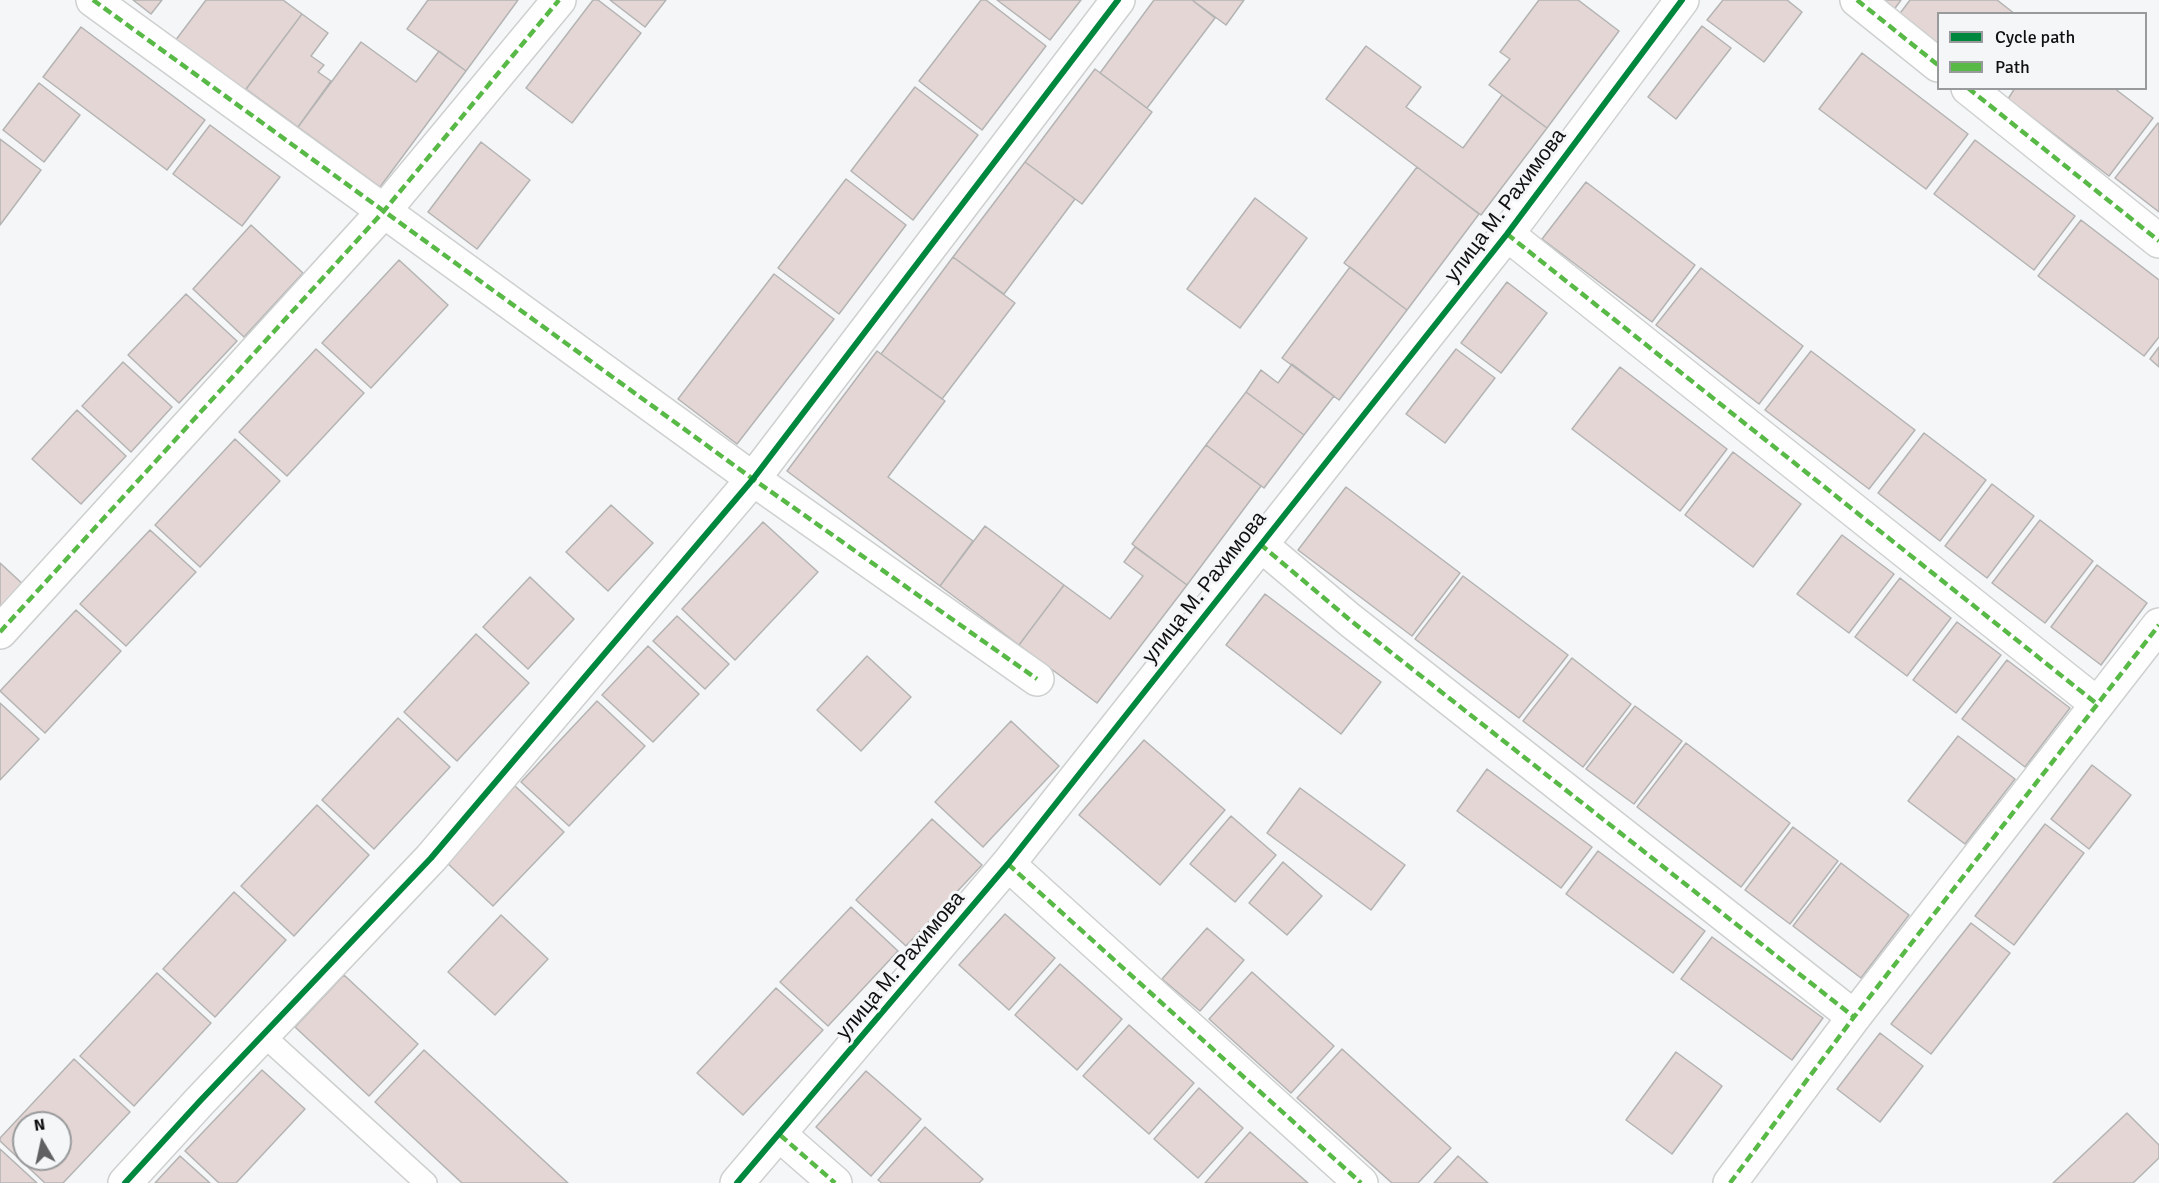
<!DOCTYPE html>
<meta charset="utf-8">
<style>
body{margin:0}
#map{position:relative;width:2159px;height:1183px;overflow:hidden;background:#f5f6f7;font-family:Signika,sans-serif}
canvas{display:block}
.legend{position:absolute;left:1937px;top:12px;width:210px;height:78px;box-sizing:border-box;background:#f4f6f8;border:2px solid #999a9c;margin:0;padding:8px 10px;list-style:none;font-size:18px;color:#101011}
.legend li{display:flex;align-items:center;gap:12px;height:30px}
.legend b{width:30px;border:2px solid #999a9c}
.north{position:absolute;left:12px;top:1111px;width:60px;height:60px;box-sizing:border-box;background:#f4f6f8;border:2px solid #999a9c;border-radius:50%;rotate:351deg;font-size:16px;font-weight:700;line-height:24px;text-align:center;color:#101011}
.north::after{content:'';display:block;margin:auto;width:21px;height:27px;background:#606062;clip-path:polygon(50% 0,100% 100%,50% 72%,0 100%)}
</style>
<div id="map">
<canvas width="2159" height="1183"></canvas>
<ul class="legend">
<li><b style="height:8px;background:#00873e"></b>Cycle path</li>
<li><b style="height:8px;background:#58b947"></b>Path</li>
</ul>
<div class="north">N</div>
</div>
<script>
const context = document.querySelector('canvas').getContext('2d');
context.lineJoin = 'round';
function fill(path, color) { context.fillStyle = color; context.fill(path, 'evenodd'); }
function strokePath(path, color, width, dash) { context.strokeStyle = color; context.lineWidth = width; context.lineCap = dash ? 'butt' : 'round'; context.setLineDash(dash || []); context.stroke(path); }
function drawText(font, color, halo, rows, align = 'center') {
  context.font = font + ' Signika,sans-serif'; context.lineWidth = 6; context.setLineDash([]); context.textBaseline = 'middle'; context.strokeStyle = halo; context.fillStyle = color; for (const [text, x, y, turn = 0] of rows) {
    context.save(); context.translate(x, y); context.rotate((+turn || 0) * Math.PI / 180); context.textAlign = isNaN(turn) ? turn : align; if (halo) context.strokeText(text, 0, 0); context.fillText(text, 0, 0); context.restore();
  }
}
const building = new Path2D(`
 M133 0H162L151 14Z
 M206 0H283L302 14 244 92 175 41Z
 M428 0H518L466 71 407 29Z
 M593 0H598L641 33 572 123 526 88Z
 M610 0H666L645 27Z
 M981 0H986L1046 46 982 130 919 81Z
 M997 0H1081L1050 40Z
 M1154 0H1192L1215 18 1147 108 1100 73Z
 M1192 0H1244L1226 25Z
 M1539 0H1578L1619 31 1547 128 1489 85 1510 59 1500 52Z
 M1723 0H1787L1802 12 1764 62 1707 20Z
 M1878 0H1901L1893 11Z
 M1910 0H1997L2015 14H1938V46L1898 16Z
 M302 14 328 33 311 56 324 65 318 72 331 81 298 127 246 89Z
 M1702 26 1731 48 1676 119 1648 97Z
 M81 27 205 120 167 170 43 77Z
 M361 42 416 82 439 51 466 71 380 187 298 127Z
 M1366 46 1421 87 1406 107 1463 148 1502 95 1547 128 1481 215 1326 99Z
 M1862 53 1968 134 1926 189 1819 109Z
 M1095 69 1152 112 1082 204 1025 162Z
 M39 83 80 115 44 162 3 130Z
 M915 87 978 135 913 220 851 171Z
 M2015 88H2114L2153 118 2109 176 2008 99Z
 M2158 123 2159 124V212L2115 178Z
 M210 125 280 177 242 226 173 174Z
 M0 139 41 170 0 225Z
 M1975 140 2075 216 2034 270 1934 194Z
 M481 142 530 180 477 249 428 212Z
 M1025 162 1075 199 1004 294 953 257Z
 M1417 167 1479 214 1407 310 1344 263Z
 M846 179 906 225 839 314 778 268Z
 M1586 182 1695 265 1652 322 1542 239Z
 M1255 198 1307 238 1240 328 1187 289Z
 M2081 220 2159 280V337L2144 356 2038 276Z
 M251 225 303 273 244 337 193 289Z
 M953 257 1015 303 942 399 881 354Z
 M399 260 448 305 371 388 322 343Z
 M1350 267 1407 310 1339 400 1282 358Z
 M1701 268 1803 346 1759 404 1656 325Z
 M774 274 834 319 737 444 678 399Z
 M1507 282 1547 313 1501 373 1461 343Z
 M186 294 237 341 179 403 128 355Z
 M2159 347V367L2150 359Z
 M316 349 364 393 287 476 239 432Z
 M1456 349 1495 378 1445 443 1406 414Z
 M877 351 945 401 888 477 973 541 940 586 787 471Z
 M1811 351 1915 430 1869 489 1765 410Z
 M123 362 172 407 131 452 82 406Z
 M1292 364 1334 396 1304 435 1246 392 1261 370 1278 383Z
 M1620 367 1727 449 1680 511 1572 429Z
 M1246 392 1304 435 1264 488 1206 445Z
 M77 410 126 456 81 504 32 459Z
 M1924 433 1986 480 1940 541 1878 493Z
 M235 439 280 481 200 567 155 525Z
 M1206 445 1261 486 1187 585 1132 544Z
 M1733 452 1801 504 1753 567 1685 515Z
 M1992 484 2034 516 1987 578 1945 546Z
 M1346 487 1460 573 1412 636 1298 550Z
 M611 505 653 543 608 591 566 552Z
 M2040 520 2093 561 2045 623 1992 583Z
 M763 522 818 572 735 660 682 609Z
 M985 526 1064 585 1019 645 940 586Z
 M150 530 196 572 126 646 80 604Z
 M1842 535 1894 574 1849 633 1797 594Z
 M1135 547 1187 585 1097 703 1019 645 1064 585 1110 619 1143 576 1124 562Z
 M0 563 26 587 0 615Z
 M2097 565 2147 603 2101 665 2051 627Z
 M1463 576 1568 655 1519 718 1415 639Z
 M530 577 574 619 528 669 483 627Z
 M1900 578 1951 618 1907 676 1855 637Z
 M1265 594 1381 682 1341 734 1226 645Z
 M76 610 121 651 45 733 0 691Z
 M677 616 729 664 705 689 653 641Z
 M1957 622 2001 655 1956 713 1913 680Z
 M476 634 529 683 457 761 404 712Z
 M648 646 699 694 653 742 602 695Z
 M867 656 911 697 861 751 817 710Z
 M1572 658 1631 704 1583 767 1523 721Z
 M2007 660 2070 708 2025 767 1962 719Z
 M597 701 645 746 569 826 521 782Z
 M0 703 39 739 0 780Z
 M1635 706 1682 741 1634 804 1586 769Z
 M398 718 450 767 374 849 322 800Z
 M1011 721 1059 766 983 847 935 802Z
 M1958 736 2015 779 1965 844 1908 801Z
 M1144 740 1225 810 1160 885 1079 815Z
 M1686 743 1790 823 1741 887 1637 807Z
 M2092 765 2131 795 2089 849 2051 819Z
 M1487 769 1592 847 1561 888 1457 811Z
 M515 786 564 832 493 906 445 861Z
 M1300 788 1405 865 1371 910 1267 833Z
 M317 805 369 855 294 936 241 886Z
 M1231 816 1276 855 1235 902 1190 864Z
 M932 819 982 865 906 946 856 900Z
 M2045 824 2084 853 2014 945 1975 916Z
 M1793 827 1838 861 1790 924 1745 890Z
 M1598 851 1705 931 1673 973 1566 894Z
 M1283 862 1322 896 1287 935 1249 903Z
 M1841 863 1909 915 1861 978 1793 926Z
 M234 892 286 940 215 1017 163 969Z
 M851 907 898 951 828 1026 780 982Z
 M1005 914 1055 958 1009 1010 959 965Z
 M501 915 548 959 495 1015 448 972Z
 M1971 923 2010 953 1931 1054 1891 1024Z
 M1207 928 1244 960 1200 1011 1162 979Z
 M1712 937 1823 1018 1792 1060 1681 979Z
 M1060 964 1122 1019 1077 1070 1015 1015Z
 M1252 972 1334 1046 1291 1093 1209 1019Z
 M157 973 211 1023 134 1106 80 1056Z
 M344 975 418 1044 369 1096 295 1027Z
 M776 988 823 1030 743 1115 697 1073Z
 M1129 1025 1194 1083 1149 1134 1083 1076Z
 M1880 1033 1923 1066 1880 1122 1837 1089Z
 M1342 1049 1451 1148 1418 1183H1392L1297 1098Z
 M424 1050 568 1183H462L375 1102Z
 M1676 1052 1722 1086 1672 1154 1626 1120Z
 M74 1059 130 1112 63 1183H45L0 1141V1138ZM24 1123H60V1159H24Z
 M262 1070 305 1109 236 1183H219L185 1151Z
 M866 1071 921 1119 871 1176 816 1127Z
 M1199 1088 1243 1128 1198 1178 1154 1139Z
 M2127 1113 2159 1145V1158L2133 1183H2053Z
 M925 1127 983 1179 979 1183H882L878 1180Z
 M1250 1132 1308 1183H1205Z
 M0 1149 37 1183H0Z
 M180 1156 210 1183H155Z
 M1458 1156 1488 1183H1434Z`);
const lane = new Path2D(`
 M263 1035 426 1183`);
const street = new Path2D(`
 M93 0 753 479 1037 679
 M1857 0 1938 65
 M1968 88 2159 241
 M1507 234 2097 704
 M1260 544 1350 620 1854 1017
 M0 632 383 212 559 0
 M1008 864 1361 1183
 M780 1135 835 1183
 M125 1183 200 1101 431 858 753 479 1118 0
 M737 1183 1008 864 1507 234 1682 0
 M1730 1183 1854 1017 2159 625`);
const quiet = new Path2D(`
 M93 0 753 479 1037 679
 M1857 0 1938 65
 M1968 88 2159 241
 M1507 234 2097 704
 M1260 544 1350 620 1854 1017
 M0 632 383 212 559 0
 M1008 864 1361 1183
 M780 1135 835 1183
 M1730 1183 1854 1017 2159 625`);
const cycleway = new Path2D(`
 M125 1183 200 1101 431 858 753 479 1118 0
 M737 1183 1008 864 1507 234 1682 0`);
const streetNames = [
 ["улица М. Рахимова",1506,206,-53],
 ["улица М. Рахимова",1205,588,-52],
 ["улица М. Рахимова",901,966,-50]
];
fill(building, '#e4d6d4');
strokePath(building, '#b4b4b4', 1.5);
strokePath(lane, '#ced0d0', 24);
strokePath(street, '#ced0d0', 36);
strokePath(lane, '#fefefe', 21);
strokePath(street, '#fefefe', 33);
strokePath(quiet, '#58b947', 4.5, [9, 4.5]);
strokePath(cycleway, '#00873e', 6);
drawText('21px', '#101011', '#f4f6f8', streetNames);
</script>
